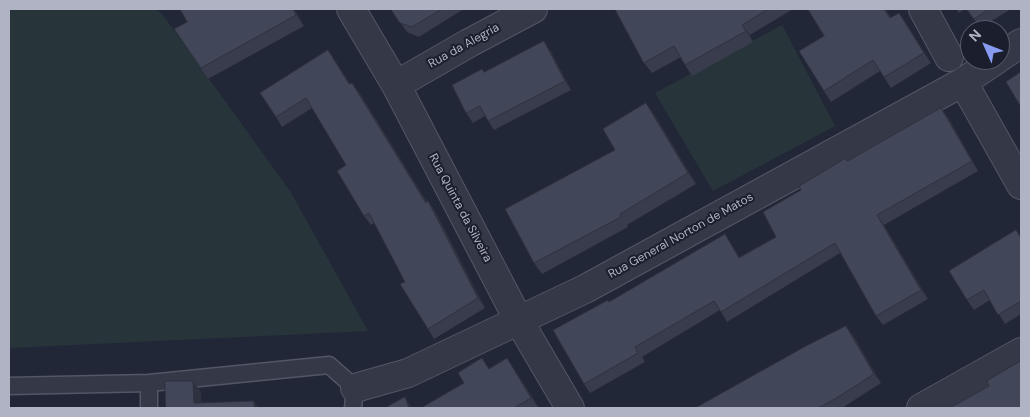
<!DOCTYPE html>
<style>
body{margin:0}
#map{position:relative;width:1030px;height:417px;overflow:hidden;background:#222737;font-family:"DM Sans",sans-serif}
canvas{display:block}
.frame{position:absolute;inset:0;border:10px solid #b0b3c4;pointer-events:none}
.north{position:absolute;left:960px;top:20px;width:50px;height:50px;box-sizing:border-box;background:#1b1e2c;border:1px solid #575a69;border-radius:50%;rotate:314deg;font-size:14px;font-weight:700;line-height:20px;text-align:center;color:#b0b3c4}
.north::after{content:'';display:block;margin:auto;width:18px;height:22px;background:#879bf1;clip-path:polygon(50% 0,100% 100%,50% 72%,0 100%)}
</style>
<div id="map">
<canvas width="1030" height="417"></canvas>
<div class="frame"></div>
<div class="north">N</div>
</div>
<script>
const context = document.querySelector('canvas').getContext('2d');
context.lineJoin = 'round';
function fill(path, color) { context.fillStyle = color; context.fill(path, 'evenodd'); }
function strokePath(path, color, width, dash) { context.strokeStyle = color; context.lineWidth = width; context.lineCap = dash ? 'butt' : 'round'; context.setLineDash(dash || []); context.stroke(path); }
function drawText(font, color, halo, rows, align = 'center') {
  context.font = font + ' "DM Sans",sans-serif'; context.lineWidth = 4; context.setLineDash([]); context.textBaseline = 'middle'; context.strokeStyle = halo; context.fillStyle = color; for (const [text, x, y, turn = 0] of rows) {
    context.save(); context.translate(x, y); context.rotate((+turn || 0) * Math.PI / 180); context.textAlign = isNaN(turn) ? turn : align; if (halo) context.strokeText(text, 0, 0); context.fillText(text, 0, 0); context.restore();
  }
}
const green = new Path2D(`
 M9 9H156L162 14 290 191 368 331 9 348Z
 M782 25 835 126 713 191 655 93Z`);
const lane = new Path2D(`
 M9 386 149 383
 M149 408V383L329 365 355 388 353 408`);
const street = new Path2D(`
 M351 9 396 85 519 321 570 408
 M923 9 949 57
 M1000 57 1021 43
 M963 82 1021 185
 M396 85 469 43 533 9
 M355 388 408 373 585 289 963 82 996 60
 M921 408 1021 352`);
const wall = new Path2D(`
 M294 9 304 26 208 79 174 29Z
 M391 9H461L462 10 419 37 407 32Z
 M615 9H793L750 35 753 42 692 76 685 65 681 57 652 73 644 63Z
 M808 9H885L891 18 899 13 931 63 891 88 880 71 831 102 824 91V36Z
 M956 9H965L959 13Z
 M967 9H1011L980 28Z
 M550 50 571 90 494 130 485 116 473 123 466 113 484 72Z
 M334 59 350 84 359 92 427 202 428 201 435 211 485 308 434 339 428 329 405 282 374 223 371 225 364 216 346 165 312 108 282 127 276 117Z
 M654 114 696 184 627 225 628 227 542 274 534 263 615 150Z
 M948 117 978 171 884 225 928 299 883 325 876 316 840 253 727 322 720 310 642 357 645 362 590 393 584 384 609 302 725 234 739 257 776 237 801 190 847 161Z
 M1016 230 1021 237V314L1005 324 990 300 974 310 967 300Z
 M853 335 881 383 842 408H695Z
 M507 358 514 369 539 408H421Z`);
const shadedWall = new Path2D(`
 M293 9H294L304 26 296 15Z
 M899 13 907 24 931 63 924 53Z
 M742 25 750 35 753 42 746 31Z
 M544 41 550 50 571 90 565 81Z
 M352 83 359 92 433 212 426 203Z
 M646 103 654 114 696 184 688 173Z
 M941 108 948 117 978 171 972 161Z
 M428 201 435 211 485 308 478 298Z
 M877 215 884 225 928 299 921 290Z
 M846 326 853 335 881 383 874 374Z
 M507 358 514 369 538 408 531 398Z
 M193 381 201 392V408L194 403Z
 M405 397 412 408H409Z
 M254 401 259 408H254Z`);
const building = new Path2D(`
 M180 9H293L296 15 201 68 174 29 187 22Z
 M391 9H442L412 27 400 23Z
 M615 9H768L742 25 746 31 685 65 674 46 644 63Z
 M808 9H884L890 18 899 13 924 53 884 77 873 60 824 91 799 51 824 36Z
 M967 9H989L974 19Z
 M544 41 565 81 488 121 480 106 466 113 452 85 482 69 484 72Z
 M328 50 349 84 352 83 426 203 428 201 478 298 428 329 400 284 405 282 369 213 364 216 337 171 346 165 306 98 276 117 260 93Z
 M1021 72V107L1006 82Z
 M646 103 688 173 620 214 621 217 534 263 505 209 615 150 603 129Z
 M941 108 972 161 877 215 921 290 876 316 835 243 721 312 714 301 635 347 638 353 584 384 553 330 608 300 609 302 725 234 739 258 776 237 763 212 801 190 799 186 846 158 847 161Z
 M1016 230 1021 238V301L998 315 984 290 967 300 949 271Z
 M846 326 874 374 835 399 818 408H695L806 346Z
 M482 358 489 369 507 358 531 398 514 408H421L464 383 458 373Z
 M1021 361V408H950L989 386 987 381Z
 M165 381H193L194 403 254 401V408H166Z
 M405 397 409 408H385Z`);
const streetNames = [
 ["Rua da Alegria",464,46,-29],
 ["Rua Quinta da Silveira",460,208,62],
 ["Rua General Norton de Matos",681,236,-29]
];
fill(green, '#27353b');
strokePath(lane, '#535665', 19);
strokePath(street, '#535665', 30);
strokePath(lane, '#353947', 16);
strokePath(street, '#353947', 28);
fill(wall, '#383c4c');
fill(shadedWall, '#2e313e');
fill(building, '#414658');
strokePath(building, '#2e313e', 1);
drawText('12px', '#b0b3c4', '#1b1e2c', streetNames);
</script>
